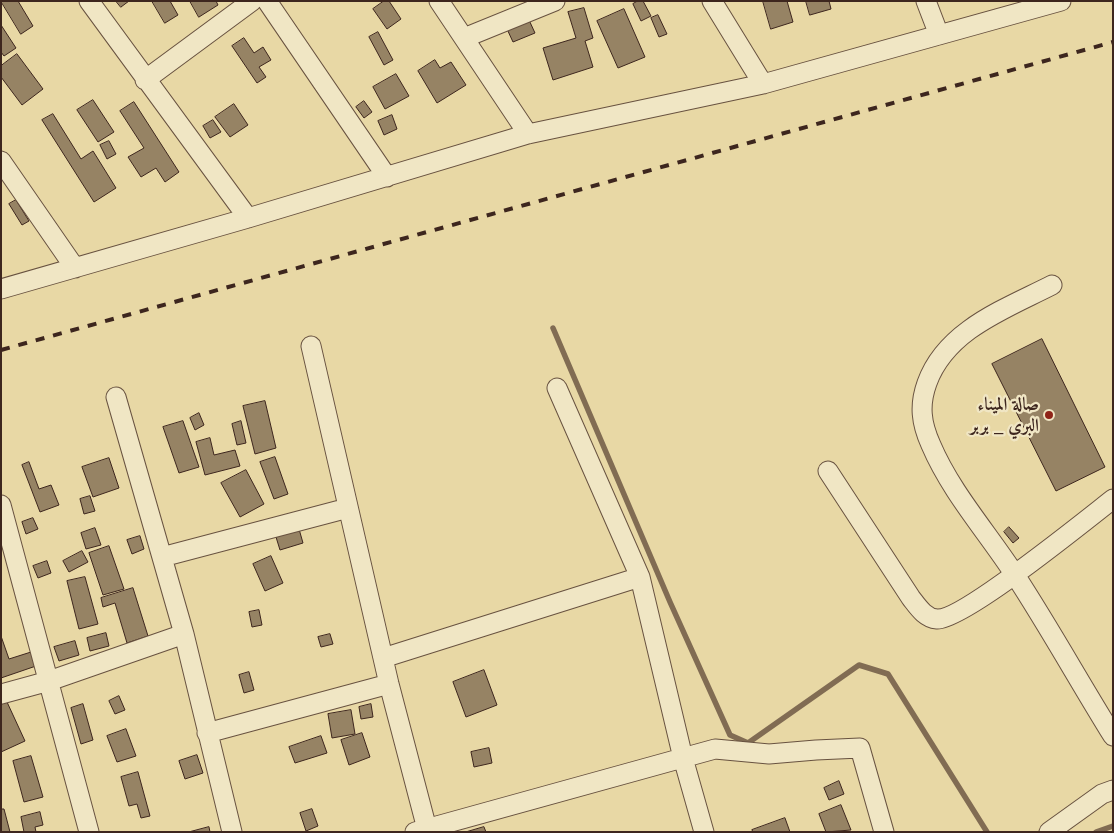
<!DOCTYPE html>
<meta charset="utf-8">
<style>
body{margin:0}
#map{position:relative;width:1114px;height:833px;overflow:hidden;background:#e8d8a5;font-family:"Old Standard TT",serif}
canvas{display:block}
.frame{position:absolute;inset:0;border:2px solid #3d261e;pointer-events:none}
</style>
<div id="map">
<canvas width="1114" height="833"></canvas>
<div class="frame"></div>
</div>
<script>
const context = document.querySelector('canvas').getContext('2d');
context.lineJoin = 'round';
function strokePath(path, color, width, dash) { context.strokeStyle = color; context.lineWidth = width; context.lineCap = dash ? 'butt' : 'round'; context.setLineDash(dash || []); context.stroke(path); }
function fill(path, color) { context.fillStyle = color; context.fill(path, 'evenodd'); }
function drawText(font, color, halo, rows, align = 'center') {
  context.font = font + ' "Old Standard TT",Amiri,serif'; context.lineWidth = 4.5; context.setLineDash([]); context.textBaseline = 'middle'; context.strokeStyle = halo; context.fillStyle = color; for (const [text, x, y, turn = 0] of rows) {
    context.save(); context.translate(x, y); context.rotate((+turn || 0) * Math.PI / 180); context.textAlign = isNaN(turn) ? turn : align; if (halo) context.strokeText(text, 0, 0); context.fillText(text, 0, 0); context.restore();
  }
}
const stream = new Path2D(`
 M553 328 670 602 730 735 748 743 859 665 888 674 987 832
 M1096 832 1113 826`);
const building = new Path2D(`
 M1 1H18L33 26 21 34Z
 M116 1H129L121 7Z
 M152 1H170L178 15 165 23Z
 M190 1H216L218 5 199 17Z
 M384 1H389L401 19 387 29 373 9Z
 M638 1H643L651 16 641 21 633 4Z
 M763 1H787L793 22 771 29Z
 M806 1H829L831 9 810 15Z
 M584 8 593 38 585 41 593 67 553 80 543 48 576 38 568 12Z
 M624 9 645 57 618 68 597 21Z
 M658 15 667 34 659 37 651 18Z
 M529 20 535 33 513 42 507 29Z
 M1 25 16 48 4 56 1 52Z
 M378 32 393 60 384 65 369 37Z
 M244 38 254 53 263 47 271 60 259 67 266 77 257 83 232 46Z
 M17 54 43 89 22 105 1 77V66Z
 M435 60 440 68 451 62 466 85 437 103 418 71Z
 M396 74 409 96 385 109 373 87Z
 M93 100 114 132 98 142 77 110Z
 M364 101 372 112 364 118 356 107Z
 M134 102 179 172 165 182 156 168 141 177 128 157 144 148 120 111Z
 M234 104 248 125 230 137 215 117Z
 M53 114 81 159 93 151 116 188 94 202 42 120Z
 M392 115 397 129 384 135 378 121Z
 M213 120 221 132 210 138 203 126Z
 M109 141 116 154 107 159 100 145Z
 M16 200 29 221 22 225 9 204Z
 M1042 339 1105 467 1056 491 992 364Z
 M265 401 276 448 255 454 243 406Z
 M199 413 204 425 195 430 190 418Z
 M183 421 199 467 179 473 163 427Z
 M241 421 246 443 237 445 232 424Z
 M210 438 214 455 235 450 240 466 205 475 196 442Z
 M275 457 288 494 274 499 260 462Z
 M109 458 119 488 93 497 82 467Z
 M29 462 39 489 51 485 59 505 40 512 22 465Z
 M246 470 264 504 240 517 221 483Z
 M90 496 95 511 84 514 80 499Z
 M33 518 38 529 26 534 22 522Z
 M1009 527 1019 538 1013 543 1004 532Z
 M95 528 101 545 86 549 81 533Z
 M299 529 303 543 280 550 276 537Z
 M140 536 144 549 132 554 127 540Z
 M109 546 124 589 103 595 89 553Z
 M82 551 88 562 69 572 63 561Z
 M271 556 283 583 265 591 253 564Z
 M47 561 51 573 38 578 33 566Z
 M85 577 98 624 79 629 67 581Z
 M133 588 148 636 127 643 115 603 103 607 101 598Z
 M259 610 262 625 252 627 249 612Z
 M106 633 109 646 90 651 87 638Z
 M330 634 333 644 321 647 318 637Z
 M1 636 9 659 31 652 36 666 1 678Z
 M75 641 79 655 59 661 54 647Z
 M484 670 497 705 466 717 453 682Z
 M249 672 254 690 244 693 239 675Z
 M119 696 125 710 115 714 109 701Z
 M7 702 25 741 1 752V705Z
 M83 704 93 740 81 744 71 708Z
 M371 704 373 717 361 719 359 707Z
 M351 710 355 734 332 738 328 714Z
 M126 729 136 756 117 762 107 736Z
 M362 733 370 757 349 765 341 740Z
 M321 736 327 753 295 763 289 747Z
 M489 748 492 763 474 767 471 752Z
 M197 755 203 773 185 779 179 761Z
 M31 756 43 797 24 802 13 761Z
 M138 772 150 816 141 818 137 804 129 806 121 777Z
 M839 781 844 794 829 800 824 788Z
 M841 805 851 830 826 832 819 814Z
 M1 809H4L10 832H1Z
 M312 809 318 826 306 831 300 813Z
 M40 812 43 825 35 827 36 832H24L21 817Z
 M785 818 790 832H753L752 830Z
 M209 827 210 832H189Z
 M484 827 486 832H466Z`);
const minor = new Path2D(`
 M89 1 248 218
 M267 1 387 177
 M439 1 528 134
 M712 1 763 84
 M926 1 939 35
 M464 38 555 1
 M145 80 252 1
 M1 161 75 268
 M1052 285C1005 309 946 330 927 383 919 405 921 423 931 445 951 492 987 532 1015 575 1049 627 1080 683 1113 736
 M1 289 248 218 528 134 763 84 1061 1
 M311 346 389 684 427 829
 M557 388 640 577 683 758 704 832
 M116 397 184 634 232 832
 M828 471 911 598C918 607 925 618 937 619 963 620 1086 520 1113 499
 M1 505 89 832
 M162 557 348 508
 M383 658 640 577
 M1 694 49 681 184 634
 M207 733 389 684
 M415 832 715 749 769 754 816 750 860 748 884 832
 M1049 832 1102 794 1113 790`);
const rail = new Path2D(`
 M1 350 1113 42`);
const markers = [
 [1049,415,5,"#8f2418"]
];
const poiNames = [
 ["صالة الميناء",1039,405],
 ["البري _ بربر",1039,426]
];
strokePath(stream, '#816c53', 5.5);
fill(building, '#968364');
strokePath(building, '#3d261e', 1);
strokePath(minor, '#685240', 21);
strokePath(minor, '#f0e6c4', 19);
strokePath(rail, '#3d261e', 4, [9, 9]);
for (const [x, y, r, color] of markers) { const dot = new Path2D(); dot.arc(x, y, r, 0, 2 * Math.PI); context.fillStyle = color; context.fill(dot); strokePath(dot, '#f0e6c4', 2); }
drawText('bold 18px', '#3d261e', '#f0e6c4', poiNames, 'right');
</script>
